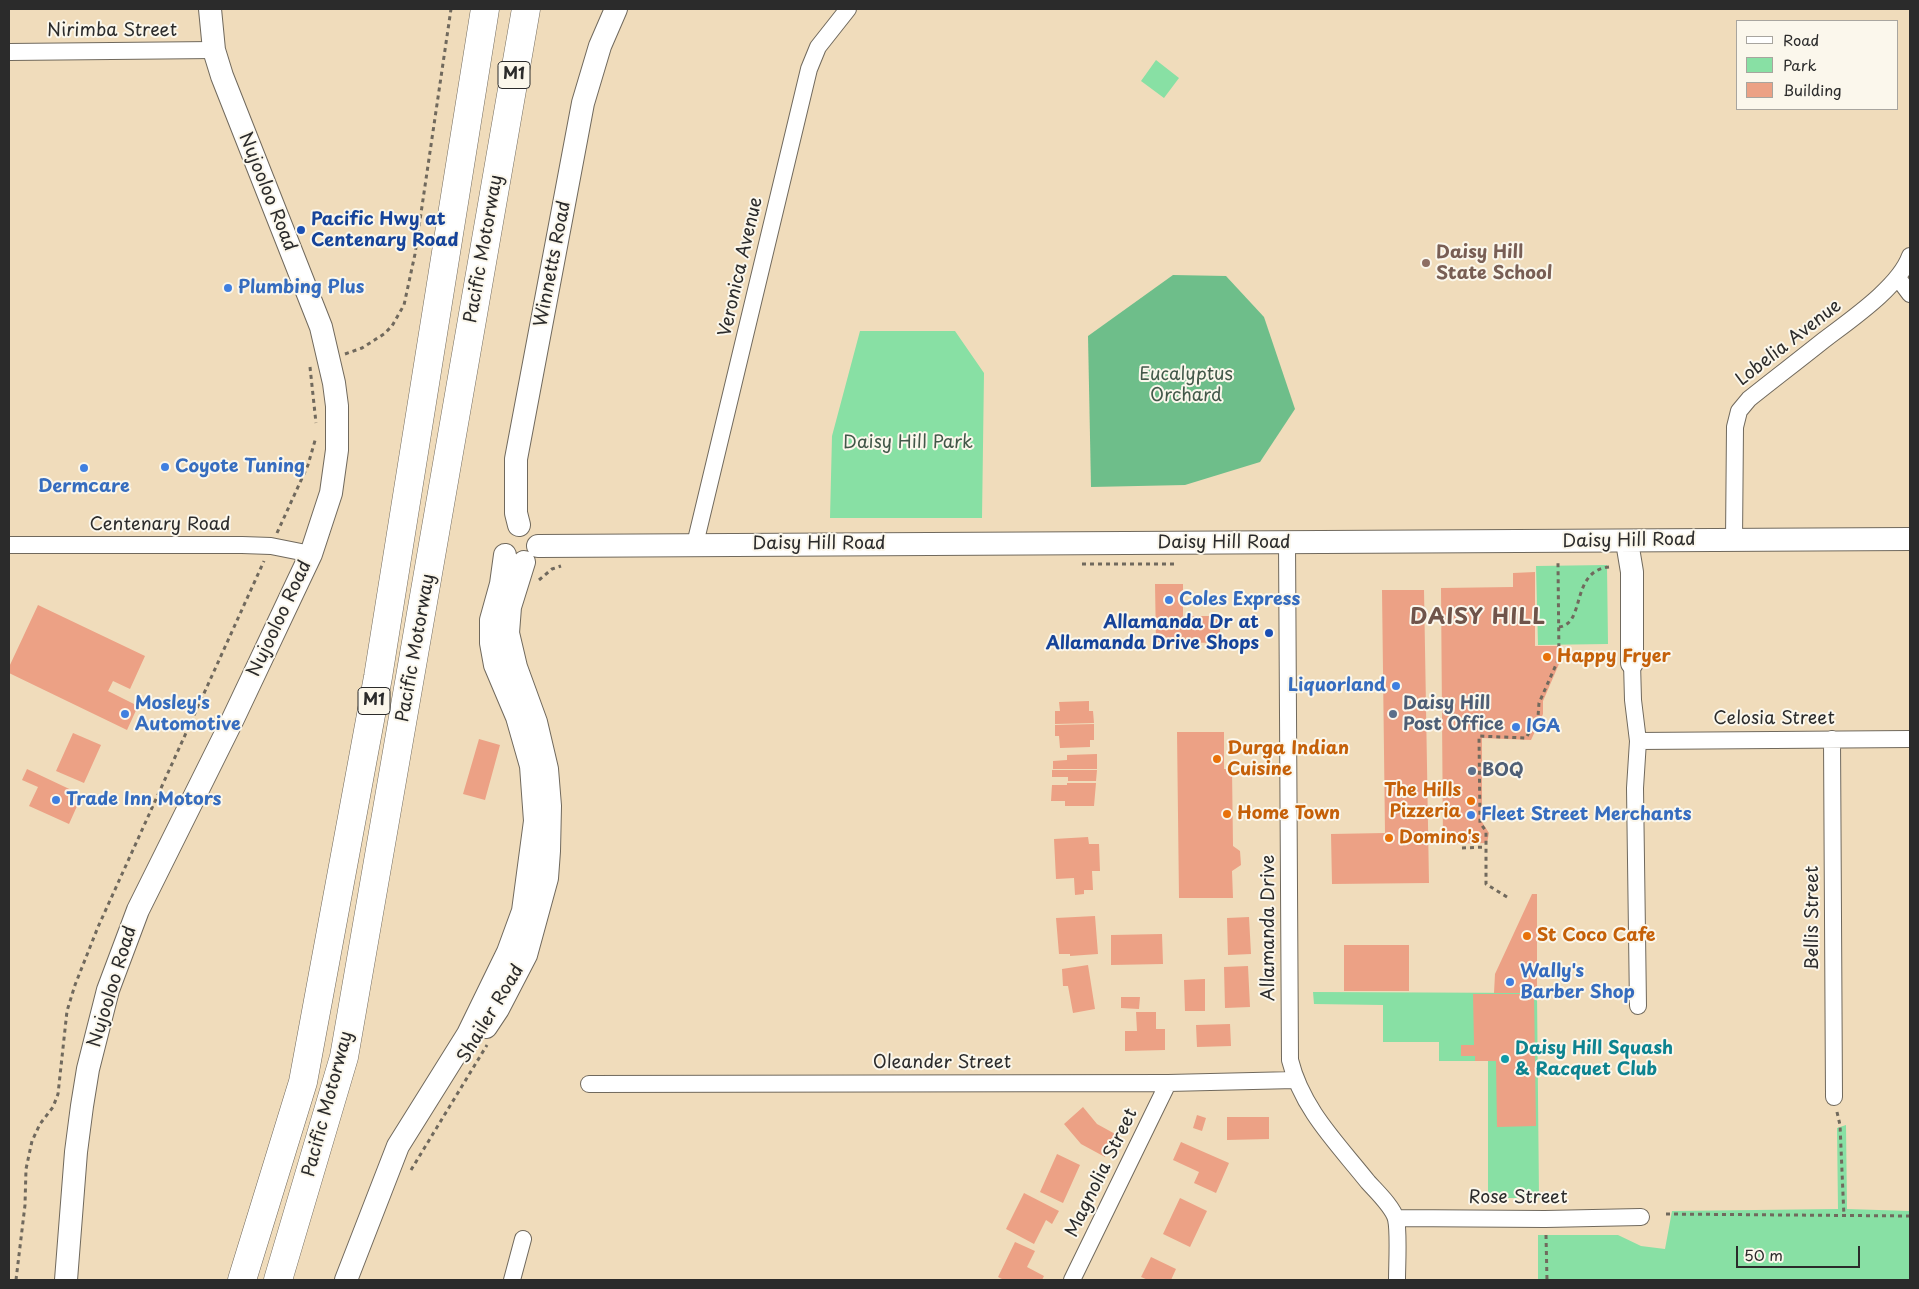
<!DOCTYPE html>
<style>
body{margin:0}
#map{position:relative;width:1919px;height:1289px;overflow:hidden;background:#f0dcbb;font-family:"Playpen Sans",sans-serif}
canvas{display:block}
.frame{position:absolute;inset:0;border:10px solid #2b2b2b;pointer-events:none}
.legend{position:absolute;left:1736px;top:20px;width:162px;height:90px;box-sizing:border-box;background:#fbf7ec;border:1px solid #a8a59f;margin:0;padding:6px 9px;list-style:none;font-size:15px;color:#2b2b2b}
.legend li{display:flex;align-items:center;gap:10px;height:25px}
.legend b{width:25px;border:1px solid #a8a59f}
.scale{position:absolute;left:1736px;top:1246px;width:124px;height:22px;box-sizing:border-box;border:2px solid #2b2b2b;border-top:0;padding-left:6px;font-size:15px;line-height:18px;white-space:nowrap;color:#2b2b2b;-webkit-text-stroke:4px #fbf7ec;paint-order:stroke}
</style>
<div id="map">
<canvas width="1919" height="1289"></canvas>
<div class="frame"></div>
<ul class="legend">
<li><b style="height:6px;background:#fff"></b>Road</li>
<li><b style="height:14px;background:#88e0a4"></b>Park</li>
<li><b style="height:14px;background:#eca185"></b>Building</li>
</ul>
<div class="scale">50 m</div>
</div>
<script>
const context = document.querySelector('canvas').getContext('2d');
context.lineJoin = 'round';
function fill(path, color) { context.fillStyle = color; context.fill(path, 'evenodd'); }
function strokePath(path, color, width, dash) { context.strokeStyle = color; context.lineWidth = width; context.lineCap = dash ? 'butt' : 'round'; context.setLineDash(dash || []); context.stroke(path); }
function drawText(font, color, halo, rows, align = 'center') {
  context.font = font + ' "Playpen Sans",sans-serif'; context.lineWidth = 4; context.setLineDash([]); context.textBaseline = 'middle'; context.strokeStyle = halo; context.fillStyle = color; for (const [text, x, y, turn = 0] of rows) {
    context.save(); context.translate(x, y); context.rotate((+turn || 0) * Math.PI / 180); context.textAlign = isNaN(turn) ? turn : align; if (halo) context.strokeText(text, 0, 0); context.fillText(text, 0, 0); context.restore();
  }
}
const green = new Path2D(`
 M1156 60 1179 78 1164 98 1141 81Z
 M860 331H955L984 373 982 518H830L832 436Z
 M1607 565 1608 644 1538 645 1536 566Z
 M1313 992 1537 993 1539 1198H1488V1061H1439V1042H1383V1005L1314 1004Z
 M1846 1125 1847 1209 1910 1211V1280H1538V1235H1618L1641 1246 1665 1249 1672 1211 1838 1209 1837 1128Z`);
const forest = new Path2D(`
 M1173 275 1226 276 1264 317 1295 409 1260 462 1185 485 1091 487 1088 336Z`);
const building = new Path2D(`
 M1535 572V646H1561L1562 657 1543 701V714L1531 740 1482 738V822L1489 833 1487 843 1443 844 1441 588 1513 587V573Z
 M1155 584H1183V616H1220V643L1156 642Z
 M1382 590H1424L1429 883 1332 884 1331 834 1385 833Z
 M38 605 145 656 130 689 113 681 108 691 138 706 127 730 9 673V667Z
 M1089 701V711H1093L1094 723 1055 724V711H1060L1059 702Z
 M1094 724V740H1090V747L1060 748 1059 736H1055V725Z
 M1177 732H1224V769H1232L1233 846 1240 851 1241 865 1232 871 1233 898H1179Z
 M73 733 101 745 84 783 56 771Z
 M479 739 500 745 485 800 463 794Z
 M1097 754V769H1053V761L1067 760V755Z
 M27 769 82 795 69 824 29 806 38 787 22 780Z
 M1052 770H1097L1096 781H1068V777H1052Z
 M1067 783H1096L1094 806H1065V801H1051L1052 785H1067Z
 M1088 837 1089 844H1099L1100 871H1092L1093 890H1084V894L1075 895 1074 878 1056 879 1054 839Z
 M1532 894H1537V993H1494L1495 974Z
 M1095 916 1098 954 1070 956V954H1059L1056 918Z
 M1249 917 1251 954 1228 955 1227 918Z
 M1162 934 1163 964 1111 965V935Z
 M1344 945H1409V991H1344Z
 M1088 965 1095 1009 1073 1013 1068 986H1063L1062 969Z
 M1248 966 1250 1007 1225 1008 1224 967Z
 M1205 979V1011H1185L1184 980Z
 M1473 994H1534L1536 1126 1497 1127 1496 1061H1475V1056H1461V1045H1474Z
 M1121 997H1140L1139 1009 1121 1008Z
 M1136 1012H1156V1029H1165V1050L1125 1051V1031H1137Z
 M1230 1024 1231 1046 1197 1047 1196 1025Z
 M1083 1107 1097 1124 1117 1135 1105 1157 1081 1144 1064 1124Z
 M1197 1115 1206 1118 1202 1131 1193 1128Z
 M1227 1117H1269V1139L1227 1140Z
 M1181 1142 1229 1163 1216 1193 1194 1183 1199 1172 1173 1160Z
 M1057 1154 1080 1165 1063 1203 1040 1192Z
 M1024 1193 1059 1211 1052 1224 1046 1220 1034 1244 1006 1229Z
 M1180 1198 1207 1211 1190 1247 1163 1234Z
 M1015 1242 1035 1251 1027 1267 1044 1276 1042 1280H1004L998 1277Z
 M1151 1257 1176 1269 1171 1280H1148L1141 1277Z`);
const path = new Path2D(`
 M345 354 362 348 384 334 392 326 404 305 415 254 451 9
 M310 367 316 423
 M277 533 308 465 316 437
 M1082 564H1175L1177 562
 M539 580 552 569 561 566
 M1559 627C1586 624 1570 571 1609 567
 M1462 848 1485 847
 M1507 897 1486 884V831L1480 823 1479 736 1526 738 1538 717 1539 703 1559 658 1558 563
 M1837 1112 1840 1125 1844 1217
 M411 1170 487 1045
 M1666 1214 1910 1216
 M1546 1235 1547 1280
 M16 1280 25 1205 26 1169 32 1141 40 1124 53 1107 58 1094 67 1011 75 985 98 927 264 561`);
const street = new Path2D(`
 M9 52 214 50
 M1898 278 1910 294
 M1734 540 1735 427 1739 411 1749 399C1774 379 1799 360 1824 340 1850 320 1899 287 1910 256
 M1287 542 1290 1060C1302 1109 1337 1143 1368 1182 1376 1191 1393 1207 1396 1219 1399 1232 1397 1265 1397 1280
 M695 544 809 69 818 47 848 9
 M9 545H242L271 546 311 554
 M1632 663 1633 700 1638 741 1635 788 1638 1006
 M1832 739 1834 1097
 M1638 741 1910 739
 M589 1084 1168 1083 1295 1080
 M1396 1218 1545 1219 1641 1217
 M512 1280 523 1239
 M1072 1280 1168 1083`);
const secondary = new Path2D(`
 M519 525 516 513V459L583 103 600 46 616 9
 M1627 542 1632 572V663
 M538 546 1910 539
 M486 1027 498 1009 526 955 547 878 549 851 550 806 547 769 536 722 516 667 508 633 510 607 524 562
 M66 1280 76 1152 82 1106 88 1069 108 990 138 910 232 721 311 554 331 493 337 450V406L334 383 321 327 222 76 214 50 210 9
 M346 1280 398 1146 468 1034 508 952 523 911 535 821 531 766 517 717 495 665 491 643V620L501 584 505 555`);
const highway = new Path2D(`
 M242 1280 303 1082 378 677 485 9
 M278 1280 344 1057 526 9`);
const markers = [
 [301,230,5,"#1a4fb4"],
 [1426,263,5,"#8d6e63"],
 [228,288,5,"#3f7fe0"],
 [165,467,5,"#3f7fe0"],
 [84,468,5,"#3f7fe0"],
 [1169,600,5,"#3f7fe0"],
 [1269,633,5,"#1a4fb4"],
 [1547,657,5,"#e8710a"],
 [1396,686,5,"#3f7fe0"],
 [125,714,5,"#3f7fe0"],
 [1393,714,5,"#5c6f8a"],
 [1516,727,5,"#3f7fe0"],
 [1217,759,5,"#e8710a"],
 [1472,771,5,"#5c6f8a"],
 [56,800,5,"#3f7fe0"],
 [1471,801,5,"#e8710a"],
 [1227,814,5,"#e8710a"],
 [1471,815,5,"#3f7fe0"],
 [1389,838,5,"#e8710a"],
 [1527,936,5,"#e8710a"],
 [1510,982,5,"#3f7fe0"],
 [1505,1059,5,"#0f9aa8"]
];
const shields = [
 [514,75,32],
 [374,701,32]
];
const shieldNames = [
 ["M1",514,75],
 ["M1",374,701]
];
const streetNames = [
 ["Nirimba Street",112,31],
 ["Nujooloo Road",267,192,68],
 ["Pacific Motorway",484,249,-80],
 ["Winnetts Road",553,264,-79],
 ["Veronica Avenue",741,267,-77],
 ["Lobelia Avenue",1789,343,-38],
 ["Centenary Road",160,525],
 ["Daisy Hill Road",1629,541,-1],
 ["Daisy Hill Road",1224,543],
 ["Daisy Hill Road",819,544],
 ["Nujooloo Road",280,619,-65],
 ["Pacific Motorway",416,648,-80],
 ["Celosia Street",1774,719],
 ["Bellis Street",1813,918,-90],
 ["Allamanda Drive",1269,928,-90],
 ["Nujooloo Road",113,987,-73],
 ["Shailer Road",491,1014,-59],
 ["Oleander Street",942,1063],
 ["Pacific Motorway",328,1104,-75],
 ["Magnolia Street",1102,1173,-64],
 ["Rose Street",1518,1198]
];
const transitNames = [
 ["Pacific Hwy at",311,220],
 ["Centenary Road",311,241],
 ["Allamanda Dr at",1259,623,"right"],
 ["Allamanda Drive Shops",1259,644,"right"]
];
const educationNames = [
 ["Daisy Hill",1436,253],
 ["State School",1436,274]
];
const shopNames = [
 ["Plumbing Plus",238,288],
 ["Coyote Tuning",175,467],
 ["Dermcare",84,487,"center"],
 ["Coles Express",1179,600],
 ["Liquorland",1386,686,"right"],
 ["Mosley's",135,704],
 ["Automotive",135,725],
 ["IGA",1526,727],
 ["Trade Inn Motors",66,800],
 ["Fleet Street Merchants",1481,815],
 ["Wally's",1520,972],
 ["Barber Shop",1520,993]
];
const parkNames = [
 ["Eucalyptus",1186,375],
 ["Orchard",1186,396],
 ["Daisy Hill Park",908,443]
];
const foodNames = [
 ["Happy Fryer",1557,657],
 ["Durga Indian",1227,749],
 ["Cuisine",1227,770],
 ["The Hills",1461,791,"right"],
 ["Pizzeria",1461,812,"right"],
 ["Home Town",1237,814],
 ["Domino's",1399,838],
 ["St Coco Cafe",1537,936]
];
const serviceNames = [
 ["Daisy Hill",1403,704],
 ["Post Office",1403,725],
 ["BOQ",1482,771]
];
const cultureNames = [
 ["Daisy Hill Squash",1515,1049],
 ["& Racquet Club",1515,1070]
];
const districtNames = [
 ["DAISY HILL",1478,618]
];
fill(green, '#88e0a4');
fill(forest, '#6ebe8a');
fill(building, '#eca185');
strokePath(street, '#70695d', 18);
strokePath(secondary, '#70695d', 24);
strokePath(highway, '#70695d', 29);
strokePath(path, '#70695d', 3, [4, 4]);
strokePath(street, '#fff', 16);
strokePath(secondary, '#fff', 22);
strokePath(highway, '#fff', 28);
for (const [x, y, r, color] of markers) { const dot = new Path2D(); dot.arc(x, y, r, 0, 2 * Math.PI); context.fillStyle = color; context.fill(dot); strokePath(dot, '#fbf7ec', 2); }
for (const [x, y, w] of shields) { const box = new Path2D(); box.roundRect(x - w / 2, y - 13.5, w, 27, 4); context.fillStyle = '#fbf7ec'; context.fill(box); strokePath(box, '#2b2b2b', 1); }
drawText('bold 16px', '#2b2b2b', null, shieldNames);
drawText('18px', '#2b2b2b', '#fbf7ec', streetNames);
drawText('bold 18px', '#164399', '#fbf7ec', transitNames, 'left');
drawText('bold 18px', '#785e54', '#fbf7ec', educationNames, 'left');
drawText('bold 18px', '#366cbe', '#fbf7ec', shopNames, 'left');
drawText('18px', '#425849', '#fbf7ec', parkNames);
drawText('bold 18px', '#c56008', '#fbf7ec', foodNames, 'left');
drawText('bold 18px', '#4e5e75', '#fbf7ec', serviceNames, 'left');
drawText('bold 18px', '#0d838f', '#fbf7ec', cultureNames, 'left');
context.letterSpacing = '1px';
drawText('bold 22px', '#6f544a', '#fbf7ec', districtNames);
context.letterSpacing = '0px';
</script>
